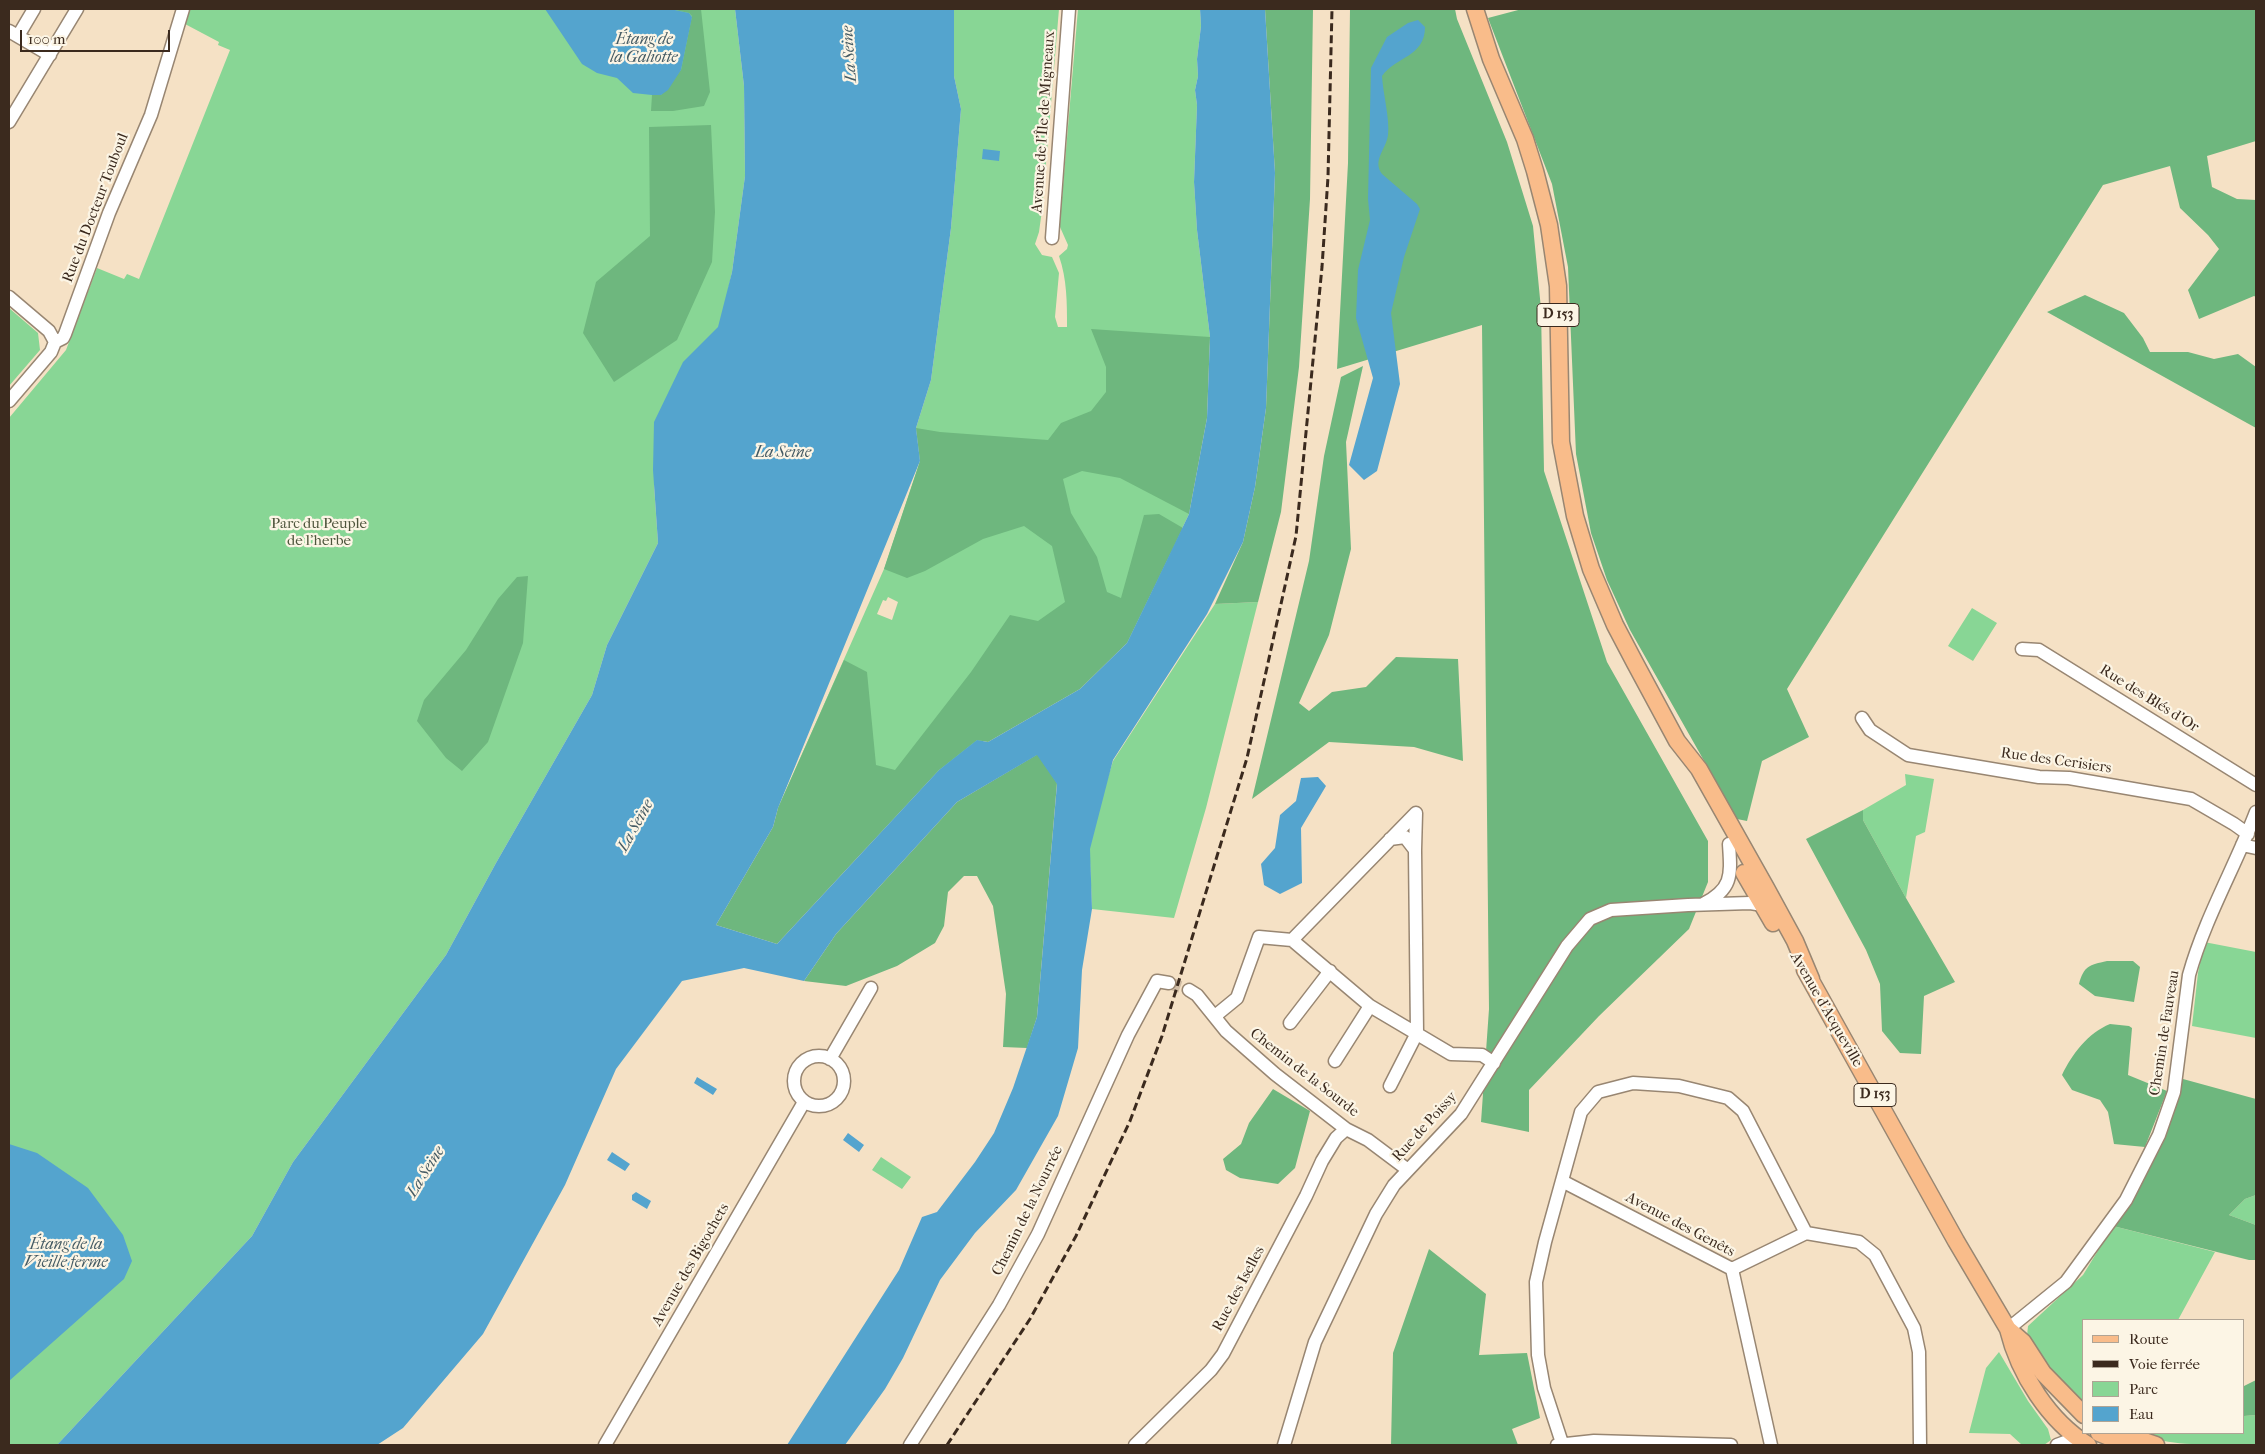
<!DOCTYPE html>
<meta charset="utf-8">
<style>
body{margin:0}
#map{position:relative;width:2265px;height:1454px;overflow:hidden;background:#f5e1c5;font-family:"IM FELL French Canon",serif}
canvas{display:block}
.frame{position:absolute;inset:0;border:10px solid #3b2a1e;pointer-events:none}
.legend{position:absolute;left:2082px;top:1319px;width:162px;height:115px;box-sizing:border-box;background:#fcf5e5;border:1px solid #afa495;margin:0;padding:6px 9px;list-style:none;font-size:15px;color:#3b2a1e}
.legend li{display:flex;align-items:center;gap:10px;height:25px}
.legend b{width:25px;border:1px solid #afa495}
.scale{position:absolute;left:20px;top:30px;width:150px;height:22px;box-sizing:border-box;border:2px solid #3b2a1e;border-top:0;padding-left:6px;font-size:15px;line-height:18px;white-space:nowrap;color:#3b2a1e;-webkit-text-stroke:4px #fcf5e5;paint-order:stroke}
</style>
<div id="map">
<canvas width="2265" height="1454"></canvas>
<div class="frame"></div>
<ul class="legend">
<li><b style="height:6px;background:#f9bc8a"></b>Route</li>
<li><b style="height:6px;background:#3b2a1e"></b>Voie ferrée</li>
<li><b style="height:14px;background:#88d695"></b>Parc</li>
<li><b style="height:14px;background:#54a4ce"></b>Eau</li>
</ul>
<div class="scale">100 m</div>
</div>
<script>
const context = document.querySelector('canvas').getContext('2d');
context.lineJoin = 'round';
function fill(path, color) { context.fillStyle = color; context.fill(path, 'evenodd'); }
function strokePath(path, color, width, dash) { context.strokeStyle = color; context.lineWidth = width; context.lineCap = dash ? 'butt' : 'round'; context.setLineDash(dash || []); context.stroke(path); }
function drawText(font, color, halo, rows, align = 'center') {
  context.font = font + ' "IM FELL French Canon",serif'; context.lineWidth = 4.5; context.setLineDash([]); context.textBaseline = 'middle'; context.strokeStyle = halo; context.fillStyle = color; for (const [text, x, y, turn = 0] of rows) {
    context.save(); context.translate(x, y); context.rotate((+turn || 0) * Math.PI / 180); context.textAlign = isNaN(turn) ? turn : align; if (halo) context.strokeText(text, 0, 0); context.fillText(text, 0, 0); context.restore();
  }
}
const green = new Path2D(`
 M189 9H735L744 86 745 176 732 272 713 358 654 485 658 543 607 645 592 695 496 863 446 955 293 1162 252 1236 57 1445H9V418L66 350 97 268 124 279 127 274 139 279 230 50 218 45 219 42 185 24Z
 M954 9H1059L1042 210 1039 232 1035 244 1042 255 1052 257 1059 273 1055 317 1058 327H1067C1067 303 1067 279 1059 256L1067 249 1068 245 1060 227V221L1078 9H1200L1201 26 1197 59 1198 76 1195 90 1197 105 1194 182 1197 230 1210 337 1189 514 1127 643 939 770 867 847 778 808 884 569 920 461 916 428 931 380 951 228 961 109 954 76ZM888 597 898 602 892 620 877 614 883 600 886 601Z
 M9 308 38 333 40 350 9 386Z
 M1258 602 1206 808 1174 918 1092 909 1089 838 1113 761 1215 604Z
 M1972 608 1997 623 1973 661 1948 646Z
 M1905 774 1934 779 1925 832 1916 836 1906 898 1863 820V810L1906 785Z
 M2204 942 2256 952V1038L2192 1026 2198 973Z
 M881 1157 911 1177 902 1189 872 1170Z
 M2256 1195V1225L2229 1215 2245 1199Z
 M2113 1226 2215 1252 2178 1320H2084V1404L2057 1383 2027 1336 2028 1326 2083 1275Z
 M1999 1352 2028 1401 2048 1429 2051 1440 2044 1445H2022L2010 1434 1969 1433 1986 1368Z
 M2256 1415V1445C2220 1444 2170 1448 2137 1433H2244V1416Z`);
const forest = new Path2D(`
 M670 9H701L710 92 704 106 673 111H651L652 95H661L681 70 692 16 689 13Z
 M1265 9H1313L1310 199 1299 367 1281 512 1258 602 1215 604 1243 542 1255 487 1266 408 1275 173Z
 M1350 9H1455L1457 19 1507 142 1533 226 1541 309 1544 471 1607 662 1708 841V882L1689 929 1599 1016 1529 1090V1132L1481 1122 1489 1009 1482 325 1337 369 1348 163Z
 M1522 9H2256V141L2207 156 2212 187 2237 199 2256 200V297L2254 296 2199 319 2188 290 2219 249 2208 235 2180 208 2170 166 2103 185 1787 689 1809 737 1762 761 1747 821 1737 819 1630 630 1607 580 1591 533 1576 454 1568 267 1552 184 1488 18Z
 M711 125 715 212 712 262 677 340 614 382 583 333 596 282 650 236 649 127Z
 M2085 295 2124 313 2143 338 2150 352H2188L2214 359 2238 354 2256 367V428L2047 312Z
 M1091 329 1210 337 1207 418 1189 514 1120 478 1082 471 1063 479 1071 513 1097 557 1107 592 1121 598 1144 515 1159 514 1183 528 1127 643 1080 689 988 742 977 740 939 770 777 944 716 925 773 827 778 808 844 660 867 672 876 765 895 770 971 672 1010 615 1038 621 1065 602 1052 546 1024 526 983 539 925 571 907 578 884 569 920 461 916 428 940 432 1048 440 1061 423 1091 411 1106 392V367Z
 M1363 366 1346 442 1351 549 1329 635 1299 703 1309 711 1332 692 1366 687 1396 657 1458 659 1463 761 1414 747 1329 742 1252 799 1309 561 1324 456 1341 377Z
 M528 576 523 643 488 742 462 771 446 758 417 721 424 700 466 650 498 599 517 577Z
 M1038 754 1057 783 1037 1017 1027 1048 1003 1047 1006 994 993 906 977 876H964L948 892 944 926 935 943 897 966 846 986 804 981 836 934 957 802Z
 M1863 810V820L1906 898 1955 982 1924 996 1921 1054 1900 1053 1882 1031 1880 984 1866 950 1806 839Z
 M2107 961H2133L2140 967 2134 1002 2095 996 2079 984C2084 966 2089 965 2107 961Z
 M2110 1024 2129 1026 2132 1028 2128 1075 2167 1091 2145 1147 2114 1144 2108 1112 2100 1100 2072 1090 2062 1075C2072 1054 2088 1033 2110 1024Z
 M2183 1079 2256 1099V1195L2245 1199 2229 1215 2256 1225V1260H2249L2113 1226 2144 1180 2172 1097Z
 M1273 1089 1310 1111 1295 1168 1278 1184 1240 1178 1226 1170 1223 1159 1241 1144 1249 1123Z
 M1429 1249 1486 1294 1479 1355 1527 1353 1540 1418 1512 1429 1518 1445H1391L1393 1353Z
 M2256 1380V1415L2244 1416V1386Z`);
const water = new Path2D(`
 M545 9H670L689 13 692 17 681 70 668 90 661 95H652L633 93 617 78 597 73 582 64Z
 M735 9H954V76L961 109 951 228 931 380 916 428 920 461 778 808 773 827 716 925 777 944 939 770 977 740 988 742 1080 689 1127 643 1189 514 1207 418 1210 337 1197 230 1194 182 1197 105 1195 90 1198 76 1197 59 1201 26 1200 9H1265L1275 173 1266 408 1255 487 1243 542 1207 614 1113 760 1090 849 1092 909 1082 970 1078 1048 1058 1116 1016 1190 975 1233 940 1280 903 1358 885 1389 845 1445H787L899 1270 922 1217 937 1212 975 1162 994 1133 1013 1088 1037 1017 1057 784 1037 755 957 802 836 934 804 981 744 968 682 981 616 1069 565 1185 483 1334 403 1428 377 1445H57L252 1236 293 1162 446 955 496 863 592 695 607 645 658 543 653 470 654 422 683 362 718 327 732 272 745 176 744 86Z
 M1418 20 1425 27C1425 57 1395 57 1382 76 1383 94 1390 119 1388 135 1386 150 1372 160 1382 174L1417 204 1420 209 1404 257 1391 313 1400 384 1377 471 1364 480 1349 465 1373 378 1356 318 1358 270 1370 220 1368 199 1371 68 1387 37 1408 23Z
 M983 149 1000 151 999 161 982 159Z
 M1318 777 1326 786 1301 828 1302 883 1280 894 1264 885 1261 864 1275 848 1280 815 1296 801 1301 778Z
 M697 1077 717 1089 713 1095 694 1083Z
 M848 1133 864 1145 859 1152 843 1140Z
 M9 1144 37 1153 88 1188 123 1235 132 1261 124 1279 9 1381Z
 M612 1152 630 1164 625 1171 607 1160Z
 M636 1192 651 1201 647 1209 632 1200V1195Z`);
const minorTunnel = new Path2D(`
 M1169 983 1189 990`);
const minor = new Path2D(`
 M9 31 50 55
 M18 36 34 9
 M9 122 77 9
 M1052 238 1069 9
 M9 297 49 331 55 342
 M9 401 51 352 55 342 63 338 65 334 109 213 151 115 183 9
 M2022 649 2039 650 2256 785
 M1862 718 1870 730 1908 755 2039 777 2069 778 2191 799 2234 824 2248 834
 M1390 839 1405 837 1415 850 1417 1033 1390 1086
 M2242 845 2256 848
 M1703 904C1733 889 1731 875 1729 844
 M1292 940 1370 1006 1451 1054 1482 1055 1494 1063
 M1292 940 1416 813 1415 850
 M1189 990 1197 995 1226 1031 1275 1074 1346 1129 1368 1140 1408 1170
 M1215 1016 1237 998 1259 937 1292 940
 M1290 1023 1330 971
 M794 1081a25 25 0 1 1 50 0a25 25 0 1 1-50 0Z
 M830 1059 871 988
 M1335 1061 1370 1006
 M1562 1181 1732 1269 1771 1445
 M1732 1269 1806 1233
 M2008 1329 2066 1282 2126 1200 2159 1135 2174 1092 2189 975C2205 918 2235 867 2256 812
 M1562 1443 1544 1388 1538 1355 1536 1282 1545 1242 1581 1112 1598 1092 1633 1083 1679 1086 1728 1098 1743 1111 1806 1233 1859 1242 1875 1255 1914 1328 1919 1352 1920 1445
 M605 1445 804 1102
 M910 1445 999 1305 1038 1234 1128 1035 1157 981 1169 983
 M1135 1445 1211 1370 1223 1354 1306 1196 1322 1161 1336 1138 1346 1129
 M1284 1445 1315 1342 1376 1214 1394 1185 1461 1114 1567 946 1590 919 1611 910 1688 905 1750 903 1763 905
 M1557 1445 1594 1441 1731 1445
 M2057 1445 2076 1438 2075 1444`);
const major = new Path2D(`
 M1475 9 1491 59 1525 139 1535 171 1549 225 1558 286 1561 442 1575 516 1591 569 1615 625 1635 663 1677 741 1699 769 1766 888 1795 941 1811 979
 M1744 873 1773 923
 M1805 970 1956 1241 2008 1329 2023 1342 2043 1373 2084 1415
 M2008 1329C2019 1374 2049 1421 2088 1445
 M2099 1433 2129 1445
 M2121 1433 2156 1445`);
const rail = new Path2D(`
 M947 1445 1030 1319 1076 1236 1130 1121 1162 1036 1247 758 1296 536 1322 267 1328 177 1332 9`);
const shields = [
 [1558,315,42],
 [1875,1095,42]
];
const shieldNames = [
 ["D 153",1558,315],
 ["D 153",1875,1095]
];
const streetNames = [
 ["Avenue de l'Île de Migneaux",1044,122,-86],
 ["Rue du Docteur Touboul",96,208,-69],
 ["Rue des Blés d'Or",2149,699,32],
 ["Rue des Cerisiers",2056,761,8],
 ["Avenue d'Acqueville",1826,1010,60],
 ["Chemin de Fauveau",2165,1033,-81],
 ["Chemin de la Sourde",1304,1073,38],
 ["Rue de Poissy",1425,1127,-48],
 ["Chemin de la Nourrée",1028,1211,-64],
 ["Avenue des Genêts",1680,1225,28],
 ["Avenue des Bigochets",691,1265,-60],
 ["Rue des Iselles",1239,1289,-62]
];
const parkNames = [
 ["Parc du Peuple",319,524],
 ["de l'herbe",319,541]
];
const waterNames = [
 ["Étang de",644,40],
 ["la Galiotte",644,58],
 ["La Seine",850,54,-94],
 ["La Seine",783,453],
 ["La Seine",636,826,-61],
 ["La Seine",426,1172,-58],
 ["Étang de la",66,1245],
 ["Vieille ferme",66,1263]
];
fill(green, '#88d695');
fill(forest, '#6eb77e');
fill(water, '#54a4ce');
strokePath(minorTunnel, '#d0bca4', 12, [12, 6]);
strokePath(minor, '#988672', 15);
strokePath(major, '#988672', 19);
strokePath(minor, '#fff', 12);
strokePath(major, '#f9bc8a', 16);
strokePath(rail, '#3b2a1e', 3, [8, 4]);
for (const [x, y, w] of shields) { const box = new Path2D(); box.roundRect(x - w / 2, y - 11.5, w, 23, 4); context.fillStyle = '#fcf5e5'; context.fill(box); strokePath(box, '#3b2a1e', 1); }
drawText('bold 14px', '#3b2a1e', null, shieldNames);
drawText('15px', '#3b2a1e', '#fcf5e5', streetNames);
drawText('15px', '#4e553c', '#fcf5e5', parkNames);
drawText('italic 16px', '#455b64', '#fcf5e5', waterNames);
</script>
